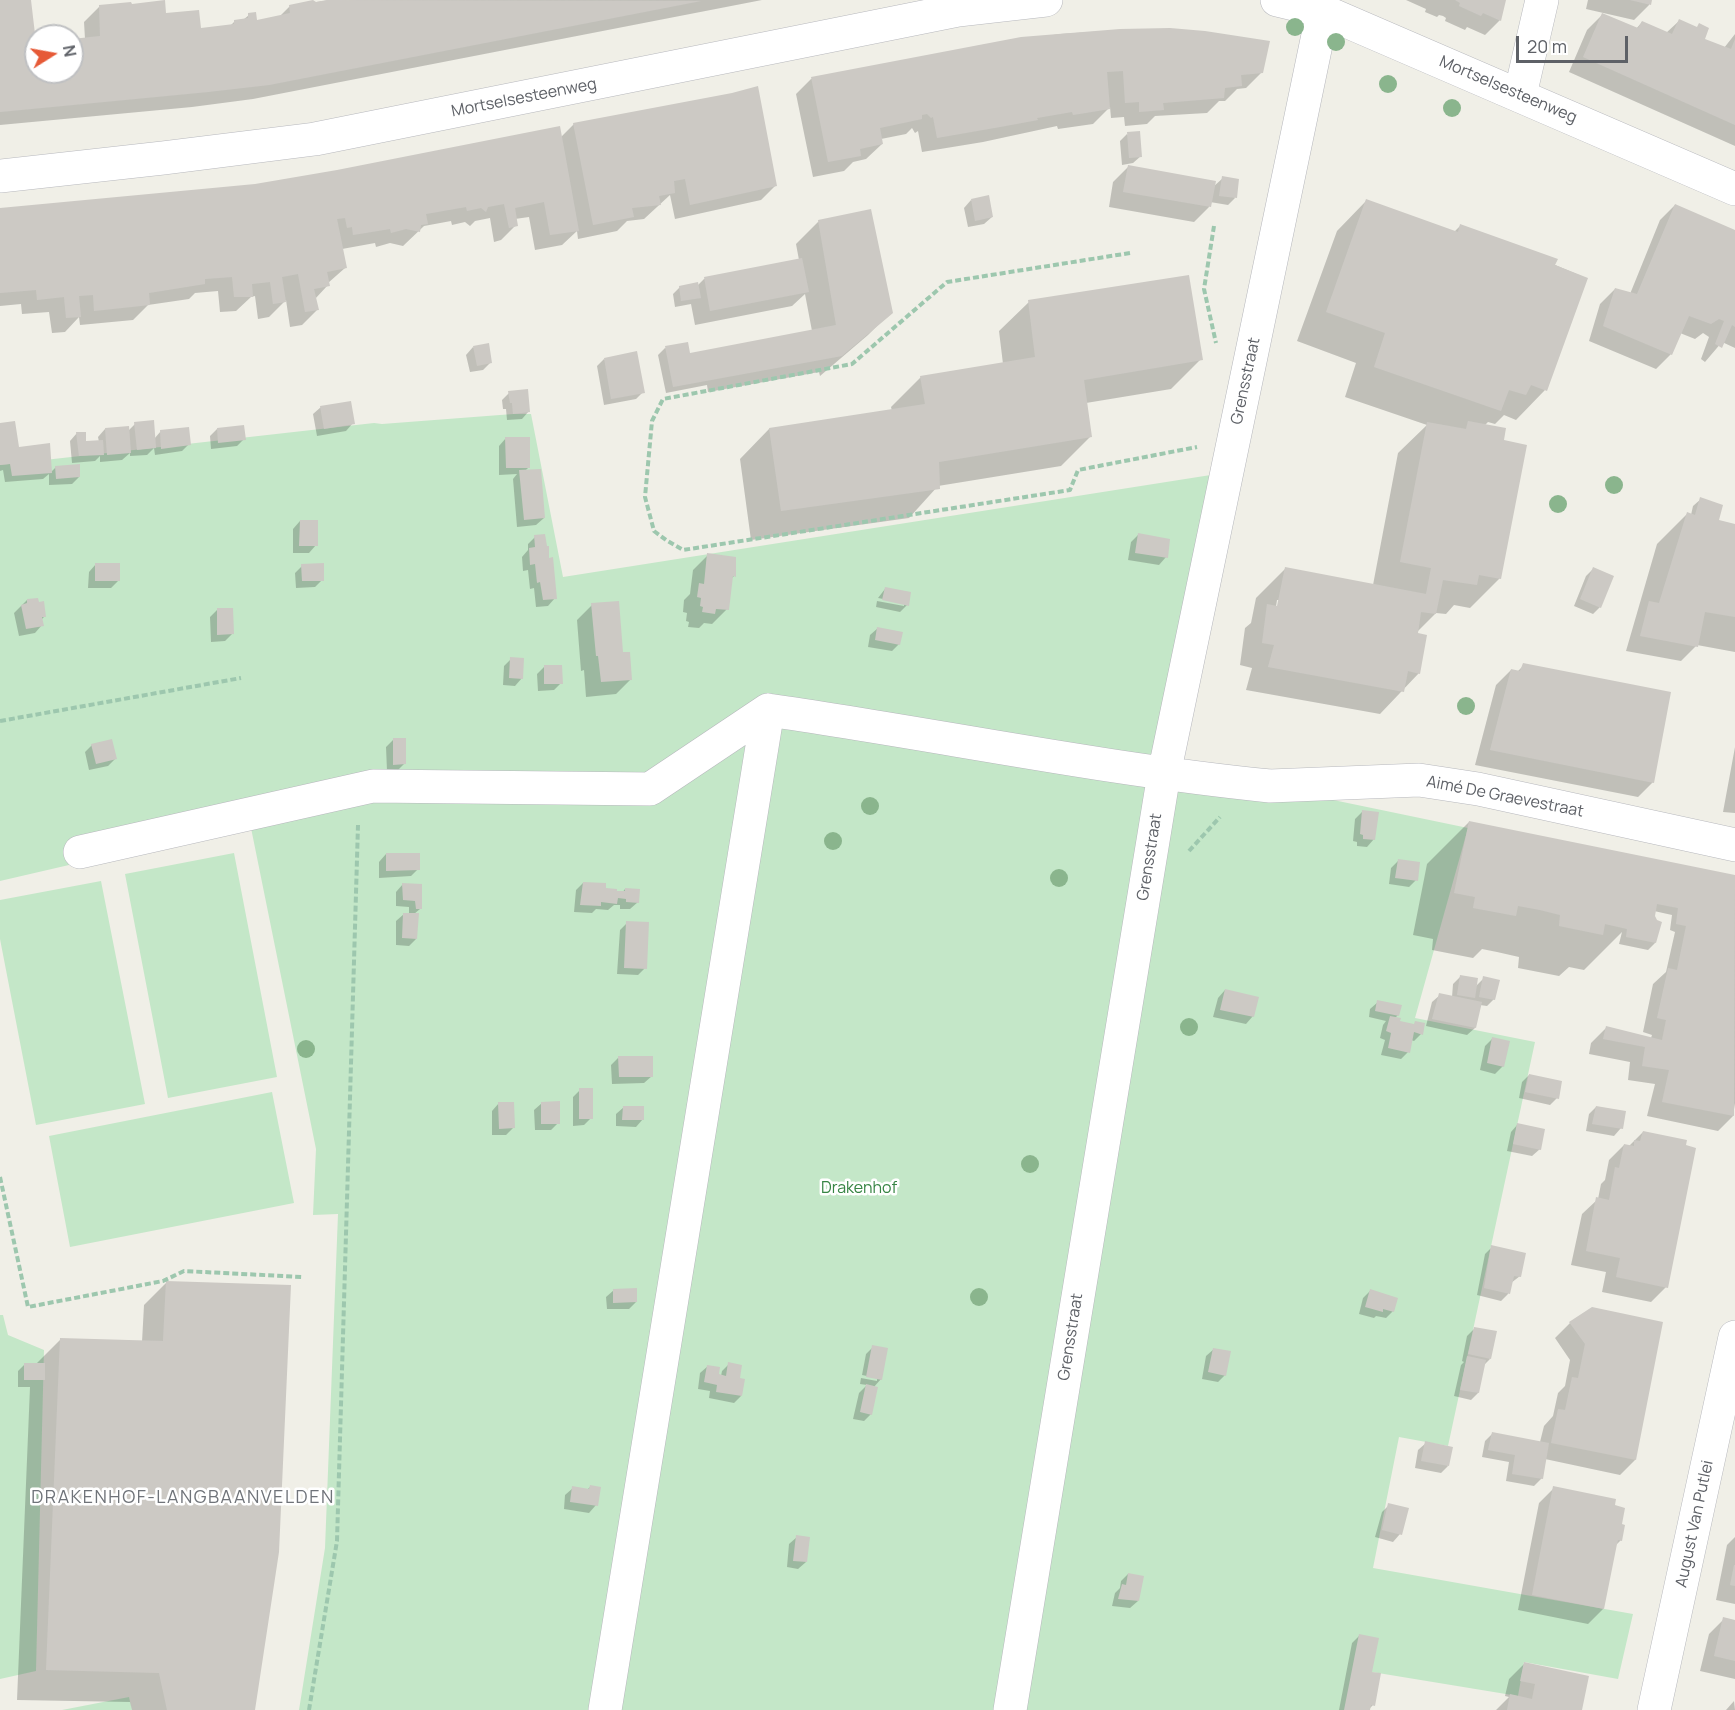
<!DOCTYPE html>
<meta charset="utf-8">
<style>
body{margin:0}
#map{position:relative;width:1735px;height:1710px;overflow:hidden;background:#f0efe7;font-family:Manrope,sans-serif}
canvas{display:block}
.north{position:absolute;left:24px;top:24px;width:60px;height:60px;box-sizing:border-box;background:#fff;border:2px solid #bfc0c2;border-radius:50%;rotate:79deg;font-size:16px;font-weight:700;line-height:24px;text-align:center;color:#5e6167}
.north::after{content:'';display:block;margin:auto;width:21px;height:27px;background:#e65a37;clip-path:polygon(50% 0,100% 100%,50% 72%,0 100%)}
.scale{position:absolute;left:1516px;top:36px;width:112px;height:27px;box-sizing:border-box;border:3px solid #5e6167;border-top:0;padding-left:8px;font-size:18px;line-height:21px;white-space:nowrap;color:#5e6167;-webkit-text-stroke:4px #fff;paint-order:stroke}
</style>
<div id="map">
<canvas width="1735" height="1710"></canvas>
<div class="north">N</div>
<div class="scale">20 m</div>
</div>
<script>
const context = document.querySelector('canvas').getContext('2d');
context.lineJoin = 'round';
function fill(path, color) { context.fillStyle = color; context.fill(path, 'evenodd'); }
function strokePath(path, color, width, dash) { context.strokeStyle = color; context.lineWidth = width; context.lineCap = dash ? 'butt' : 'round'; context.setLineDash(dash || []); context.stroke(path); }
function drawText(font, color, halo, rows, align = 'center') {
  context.font = font + ' Manrope,sans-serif'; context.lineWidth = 5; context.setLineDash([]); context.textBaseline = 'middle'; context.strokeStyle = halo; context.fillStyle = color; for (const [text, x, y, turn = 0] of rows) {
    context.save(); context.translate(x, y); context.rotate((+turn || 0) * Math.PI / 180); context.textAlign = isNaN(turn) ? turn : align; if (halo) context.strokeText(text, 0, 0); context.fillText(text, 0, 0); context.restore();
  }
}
const green = new Path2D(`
 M513 414H531L563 577 1217 474 1160 764 1468 828 1415 1018 1535 1042 1448 1446 1399 1437 1373 1568 1633 1614 1618 1679 1524 1662 1518 1696 1372 1672 1345 1710H299L325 1548 338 1214 313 1215 316 1149 250 823 0 881V465L374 423 382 424Z
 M234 853 277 1077 168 1098 125 874Z
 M101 881 145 1104 36 1125 0 939V900Z
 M272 1092 294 1203 70 1247 49 1136Z
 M0 1315H3L8 1335 44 1350 36 1671 0 1679Z
 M129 1697 132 1710H62Z`);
const shadow = new Path2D(`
 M0 0H30L33 36H65H36V72H72V41L85 39 84 22 99 7 165 15 200 30 230 26 235 21 243 20 249 15 256 22 279 17 290 6 330 0H762L253 99 192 107 0 125Z
 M1406 0H1505L1500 20 1485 35 1467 27 1465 30 1445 21 1446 18 1443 16 1439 15 1437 17 1425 12 1426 9Z
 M1588 0H1650L1649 5 1634 20 1586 9Z
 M1603 14 1636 29 1642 22 1666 33 1679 21 1703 39 1724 48 1735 34V146L1569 72 1587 30Z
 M1120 30 1261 73 1246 88 1237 89 1225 101H1219L1207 113 1155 116 1147 124 1125 126 1124 117 1111 118 1110 107 1093 124 1058 129 1057 126 983 142 922 152 918 131 915 133 912 128 906 134 881 139 882 144 866 159 853 162 844 171 813 177 796 94 811 79 982 45 1060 34Z
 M574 124 776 185 761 200 675 219 670 195 644 219 627 221 617 231 578 239 577 231 562 245 535 250 529 217 515 219 516 225 501 240 494 242 490 218 475 221 470 226 465 222 452 225 451 221 424 226 403 246 390 243 376 247 375 243 342 249 345 268 328 283V285L315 299 317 310 302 325 290 327 286 300 269 317 258 319 255 296 251 297 236 311 220 312 218 291 195 293 189 299 148 305 133 320 80 325 79 317 65 332 52 333 49 312 22 314 21 304 0 306V209L255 185 560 138Z
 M1127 134 1141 156 1133 163 1122 165 1120 141Z
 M1128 167 1213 187 1223 178 1235 198 1228 205 1210 202 1209 207 1194 222 1109 207 1113 182Z
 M971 200 992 217 984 224 968 227 964 208Z
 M1366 201 1454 232 1461 225 1586 278 1545 390 1516 420 1504 415 1495 424 1488 422 1485 425 1502 441 1500 578 1470 608 1454 605 1446 614 1436 613 1415 634 1419 673 1380 714 1246 690 1252 668 1240 665 1245 628 1251 623 1256 598 1286 568 1373 585 1398 453 1427 425 1345 397 1356 363 1297 341 1337 231ZM1277 600H1280L1275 613Z
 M1675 205 1735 231V348L1722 342 1705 362 1701 359 1709 337 1703 333 1695 339 1680 333 1671 354 1656 369 1589 341 1600 304 1615 289 1630 294 1660 220Z
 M819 221 891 312 868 335 820 376 819 372 708 392 707 385 666 393 658 355 665 348 688 355 812 331 805 294 792 306 695 325 691 304 675 307 673 294 680 287 697 286 704 279 799 260 796 244Z
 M1029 302 1201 359 1171 389 1086 403 1091 436 1061 466 938 486 909 518 751 540 740 459 769 429 892 411 891 407 921 377 1003 364 999 331Z
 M473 347 490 363 483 370 470 372 466 355Z
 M604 359 643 392 636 399 604 405 597 366Z
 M509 393 529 411 522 419 507 420 506 409H503L502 400Z
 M321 407 353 423 346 431 317 436 313 414Z
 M0 424 18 449 51 472 56 467 79 477 72 484 49 485V474L43 479 5 482 3 470 0 471Z
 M135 424 154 439 161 431 189 444 182 451 155 455 154 448 147 455 130 456V453L122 460 100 462V456L95 461 72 463 70 441 77 433 85 443 99 442 98 437 105 429 128 431Z
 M217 429 244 439 237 446 211 449 210 436Z
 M506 438 529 467 525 471 544 518 536 525 517 527 513 479 517 474 499 475V446Z
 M1701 499 1718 521 1735 525V652L1697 645 1681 661 1626 651 1657 544 1687 514 1691 515 1693 506Z
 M300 521 316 545 309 553H293V529Z
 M1138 535 1166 557 1159 565 1128 560 1131 542Z
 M535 537 548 559 555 598 548 606 536 607 534 588 530 589 528 570 523 571 522 557 528 550V544Z
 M708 555 734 576 731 579 727 609 712 624 704 623 699 628 688 627 689 622 686 621 687 613 683 612 684 600 690 594 693 570Z
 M96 564 118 581 111 588H88L89 572Z
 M302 566 322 580 315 587 296 588 295 573Z
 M1593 569 1600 607 1593 614 1574 606 1586 576Z
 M885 589 907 605 900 612 876 607 877 601 904 606V603L878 598Z
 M27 600 45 616 41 620 42 625 35 633 19 636 14 613Z
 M592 605 622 654 631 679 616 694 586 697 584 670 581 671 577 620Z
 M217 610 232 634 225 641 211 642 210 617Z
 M878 628 899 644 892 651 868 647 870 635Z
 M511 659 522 678 515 686 503 685 504 666Z
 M1524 665 1653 782 1638 797 1475 765 1496 685 1511 670 1517 672Z
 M544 667 561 683 554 690 538 691 537 674Z
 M393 740 405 763 397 771H387L386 747Z
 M92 745 115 759 108 766 89 770 85 752Z
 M1735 747V813L1723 812Z
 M1362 812 1374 839 1367 847 1357 846V842L1353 841 1355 819Z
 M1469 822 1735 877V1103L1733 1116 1718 1131 1647 1116 1655 1084 1628 1080 1630 1062 1589 1054 1591 1043 1606 1028 1651 1038 1652 1035 1643 1032 1653 984 1666 972 1675 932 1670 930 1672 915 1654 911 1655 943 1648 950 1619 944 1622 932 1584 970 1569 967 1559 976 1518 968 1519 957 1497 952 1482 949 1473 958 1432 950 1433 939 1413 935 1427 864Z
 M386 854 418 869 411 876 379 878V862Z
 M1398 861 1416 880 1409 887 1389 884 1391 868Z
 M583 883 615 892 622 893 625 889 638 902 630 909H620V905H614L608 910 596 909 592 913 574 912 576 890Z
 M403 884 420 885V909L414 914 416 939 409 946 396 945V921L404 914H409V907L396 906V892Z
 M627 923 645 968 638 975 617 974 620 930Z
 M1460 977 1475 987 1484 978 1494 999 1487 1006 1480 1005 1475 1028 1467 1035 1426 1026 1432 1002 1440 995 1452 997 1453 984Z
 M1225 990 1253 1016 1246 1024 1213 1017 1218 998Z
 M1378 1002 1398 1015 1395 1018 1399 1022 1421 1034 1414 1041 1411 1040 1408 1052 1401 1059 1381 1055 1385 1040 1380 1038 1383 1025 1386 1021 1369 1017 1370 1009Z
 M1492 1039 1503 1066 1495 1074 1480 1070 1485 1046Z
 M618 1058 652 1076 644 1083 612 1084 611 1065Z
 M1529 1075 1557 1098 1550 1105 1519 1098 1522 1082Z
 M580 1090 591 1118 584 1125 573 1126V1097Z
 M499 1103 513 1128 506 1135H492V1111Z
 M542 1103 558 1123 551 1130H535L534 1110Z
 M624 1107 643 1119 636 1127 616 1126V1114Z
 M1596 1107 1621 1128 1614 1136 1586 1131 1589 1114Z
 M1518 1124 1540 1149 1532 1156 1507 1151 1511 1132Z
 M1643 1132 1666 1287 1651 1302 1602 1292 1606 1272 1571 1265 1582 1214 1598 1199 1601 1184 1605 1180 1609 1160 1624 1145 1629 1146Z
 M1492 1247 1520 1276 1511 1283 1508 1294 1501 1301 1477 1295 1485 1254Z
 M167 1282 254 1710H132L130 1702 17 1700 30 1387H18V1371L25 1364H36L60 1340 142 1342 144 1305Z
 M614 1290 636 1302 629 1309H607L606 1297Z
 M1370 1291 1393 1311 1386 1318 1376 1316 1374 1318 1359 1314 1363 1298Z
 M1570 1323H1662L1635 1460 1620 1475 1545 1459 1542 1478 1534 1486 1506 1481 1509 1462 1482 1457 1485 1441 1492 1434 1540 1442 1544 1426 1553 1416 1558 1393 1565 1386 1570 1360 1555 1338Z
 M1474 1329 1490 1359 1484 1365 1478 1393 1471 1400 1454 1396 1461 1365 1464 1362 1462 1361 1467 1336Z
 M873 1347 881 1379 873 1388 871 1414 864 1421 853 1419 859 1393 867 1385 860 1384 861 1378 877 1381V1378L862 1375 866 1354Z
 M1214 1349 1225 1375 1218 1382 1202 1379 1206 1356Z
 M729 1364 739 1379 741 1396 734 1403 709 1398 710 1391 698 1389 700 1373 708 1366 717 1375 721 1376 722 1371Z
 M1426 1443 1448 1466 1441 1473 1415 1468 1418 1450Z
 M590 1487 596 1505 589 1513 564 1509 565 1495 573 1488 587 1490Z
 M1554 1488 1613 1507 1620 1526 1621 1540 1615 1546 1603 1609 1588 1624 1518 1610 1539 1503Z
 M1389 1505 1400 1534 1393 1542 1375 1537 1382 1512Z
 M797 1537 806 1562 798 1569 787 1567 789 1544Z
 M1735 1537V1604L1716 1600 1727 1545Z
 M1128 1574 1138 1601 1130 1608 1112 1606 1115 1593 1120 1588 1121 1581Z
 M1724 1619 1735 1621V1679L1700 1671 1709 1634Z
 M1359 1636 1370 1673 1373 1705 1368 1710H1339L1352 1643Z
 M1524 1664 1580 1710H1496L1509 1697 1505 1696 1509 1679Z
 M1734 1701 1735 1710H1726Z`);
const building = new Path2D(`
 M0 0H31L35 34 66 32 67 36H36V72H72V39L100 36 99 5 131 2 132 4 165 0 166 13 199 10 201 28 234 24V20L248 18V13L256 12 257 20 290 13 289 5 313 0 316 2 327 0 701 1 269 85 208 92 0 112Z
 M1455 0H1506L1501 21 1483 13 1481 16 1459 6 1460 3Z
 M1630 0H1652L1651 5Z
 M1602 13 1638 28 1642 21 1672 34 1679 19 1697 27 1699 23 1709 28 1705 39 1731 49 1735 39V125L1583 57Z
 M1170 28 1205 31 1270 41 1263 73 1241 75 1242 86 1225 88 1224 98 1163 103 1164 110 1139 112V102L1125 103 1123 71 1107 72 1110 109 1073 115 1072 112 1037 118 1038 120 1000 127 937 138 933 117 931 118 927 114 922 115V119L880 128 883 144 860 149 861 156 828 162 811 77 1021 37 1120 29Z
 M758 86 777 186 690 205 685 179 674 181 675 193 659 196 661 205 632 208 634 217 593 225 573 123 732 93Z
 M560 126 579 231 550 235 544 202 515 208 518 226 509 228 504 204 488 207 486 212 481 208 467 211 466 207 426 214 428 224 421 225 420 232 406 229 391 233 390 229 353 235 352 227 347 228 345 218 337 219 347 268 327 272 330 286 314 289 319 310 305 312 298 274 282 277 286 302 273 304 270 282 252 284 253 297H234L232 277 205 279V284L149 293 150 305 94 311 93 295 79 296 81 317 66 318 64 297 37 300 36 290 0 293V208L255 184 337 170Z
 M1140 131 1142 157 1129 158 1127 132Z
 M1128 165 1216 181 1211 207 1123 192Z
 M1222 176 1239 179 1237 198 1219 196Z
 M989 195 993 217 975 221 971 199Z
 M1366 199 1458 232 1460 224 1558 259 1555 265 1588 278 1547 391 1531 385 1526 395 1509 390 1501 411 1374 367 1385 333 1326 312Z
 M1675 204 1735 230V327L1732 325 1722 348 1715 344 1724 321 1719 319 1711 324 1689 316 1672 355 1603 326 1615 288 1637 294Z
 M871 209 893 313 842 356 673 387 665 346 688 342 690 353 836 325 818 220Z
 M802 258 809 292 710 311 704 277Z
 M1189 275 1203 360 1084 380 1092 437 939 462 940 489 781 511 769 428 925 404 920 376 1035 357 1028 300Z
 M698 282 701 298 681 301 679 286Z
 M489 343 492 363 477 366 473 346Z
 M637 351 645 393 611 399 604 358Z
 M528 389 530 412 513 414 512 403H510L508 391Z
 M351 401 355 424 324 429 320 406Z
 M154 420 156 448 137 450 134 422Z
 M15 421 19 447 50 443 52 473 12 476 10 464 0 465V423Z
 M1468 421 1506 428 1504 440 1527 445 1501 579 1479 575 1477 585 1443 580 1436 614 1421 612 1418 633 1427 635 1420 674 1408 671 1404 692 1268 667 1274 645 1262 643 1267 604 1277 606 1285 567 1426 594 1431 568 1400 562 1427 422 1466 429Z
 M244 425 246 440 218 443 217 428Z
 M129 426 131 453 107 455 105 428Z
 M189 427 191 445 161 449 160 430Z
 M76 432H86V441L103 440 104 455 79 456Z
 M505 437H530V468H506Z
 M80 464V477L56 479 55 466Z
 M541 469 545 518 524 520 519 470Z
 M1700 497 1723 505 1719 520 1735 524V617L1705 612 1698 647 1640 636 1649 601 1659 603 1687 512 1695 515Z
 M300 520H318V546H299Z
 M1138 533 1170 539 1168 558 1135 553Z
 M545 534 547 546H549V558L553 557 557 599 543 600 540 582 537 583 535 564 530 565 529 548 535 547 534 535Z
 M707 553 736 557V577L733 576 729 610 716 609 715 614 702 612 703 607 700 606 701 598 697 597 699 583 704 584Z
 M95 563H120V581H95Z
 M324 563V581H302L301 564Z
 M1593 567 1614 576 1601 608 1580 599Z
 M885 587 911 592 909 606 882 600Z
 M38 598 39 602 44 601 46 617H42L44 626 26 629 21 605 27 603V599Z
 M619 601 623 652H630L632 680 601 682 598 656H596L591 603Z
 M217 608H233L234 634 217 635Z
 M877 627 903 632 900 645 875 640Z
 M510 657 524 658 523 679 509 678Z
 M1523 663 1671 692 1654 783 1490 750 1511 669 1520 671Z
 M544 665H562L563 684H544Z
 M393 738H406V764L393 765Z
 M112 739 117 759 96 764 91 744Z
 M1362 810 1379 812 1375 840 1363 839V835L1360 834Z
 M1469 821 1735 875 1734 1116 1662 1102 1669 1070 1642 1066 1645 1047 1603 1039 1606 1026 1662 1040 1666 1020 1657 1018 1668 968 1677 970 1686 926 1676 924 1678 908 1657 904 1655 916 1657 920 1662 922 1656 943 1626 937 1627 929 1605 924 1603 935 1559 926 1560 915 1540 910 1518 906 1516 916 1473 908 1475 897 1454 893Z
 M386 853H420V870L386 871Z
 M1398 859 1420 862 1418 881 1395 878Z
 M583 882 606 883V888L617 889V891H625V888L640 889 639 903 626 902V899L618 898 617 904 601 902V906L580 905Z
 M402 883 422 884V909H416L415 901 403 900Z
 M403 913H419L417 939 402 938Z
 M626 921 649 922 647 969 624 968Z
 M1460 975 1478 978 1475 998 1457 995Z
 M1483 976 1500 980 1495 1000 1479 997Z
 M1225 989 1259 997 1254 1017 1220 1010Z
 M1439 993 1482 1002 1476 1028 1432 1019Z
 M1377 1000 1402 1005 1399 1016 1375 1011Z
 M1390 1016 1401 1018 1400 1021 1414 1024 1415 1021 1425 1023 1423 1035 1414 1032 1410 1053 1388 1048 1391 1033 1386 1031Z
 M1492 1037 1510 1041 1504 1067 1487 1063Z
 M618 1056H653V1077H619Z
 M1529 1074 1562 1081 1559 1099 1525 1092Z
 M579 1088H593V1119H579Z
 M560 1101V1124H541V1102Z
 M498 1102H514L515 1128 499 1129Z
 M623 1106H644V1120H622Z
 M1596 1106 1626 1111 1623 1129 1592 1124Z
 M1517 1123 1545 1129 1541 1150 1513 1144Z
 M1643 1131 1687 1140 1686 1145 1696 1148 1668 1288 1616 1277 1620 1258 1586 1251 1596 1197 1609 1200 1615 1167 1619 1168 1624 1144 1634 1146V1140L1640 1141Z
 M1491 1245 1526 1253 1521 1277 1514 1276 1510 1294 1484 1288Z
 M166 1281 291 1285 279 1552 255 1710H167L159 1673 46 1670 60 1338 163 1341Z
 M637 1288V1302L613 1303V1289Z
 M1370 1289 1398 1298 1394 1312 1383 1309V1312L1365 1307Z
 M1592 1307 1663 1322 1636 1460 1551 1443 1558 1409 1565 1410 1572 1377 1578 1378 1585 1344 1569 1322Z
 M1474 1327 1497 1331 1491 1359 1468 1354Z
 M872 1345 888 1348 882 1380 866 1377Z
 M1213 1348 1231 1351 1226 1376 1208 1372Z
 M1467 1356 1486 1360 1479 1393 1460 1390Z
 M728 1362 742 1365 740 1378 745 1379 742 1396 716 1392 717 1385 704 1382 707 1365 720 1367 719 1374 726 1376Z
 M24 1363H45V1380H24Z
 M866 1384 878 1387 872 1415 860 1412Z
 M1492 1432 1549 1443 1543 1479 1512 1474 1515 1455 1488 1450Z
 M1425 1441 1453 1447 1449 1466 1421 1461Z
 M590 1485 601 1487 598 1506 570 1502 572 1486 589 1489Z
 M1553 1486 1616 1499 1615 1505 1625 1508 1622 1524 1625 1525 1622 1541 1618 1540 1617 1544 1604 1609 1532 1595Z
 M1388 1503 1409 1508 1402 1535 1382 1530Z
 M796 1535 810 1537 807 1562 793 1561Z
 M1734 1565H1735V1586L1730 1585Z
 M1128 1573 1144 1576 1139 1601 1118 1599 1122 1584 1126 1585Z
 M1723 1617 1735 1620V1661L1714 1656Z
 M1359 1634 1379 1638 1372 1672 1381 1673 1375 1706 1371 1705 1370 1710H1344Z
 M1524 1662 1589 1676 1582 1710H1507L1510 1694 1532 1699 1535 1684 1520 1681Z`);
const path = new Path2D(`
 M1214 226 1204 289 1216 343
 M1130 253 947 282 852 364 663 399 652 421 645 497 654 531 666 540 683 550 1070 490 1078 470 1197 447
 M0 721 241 678
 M1189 851 1220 817
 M0 1177 28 1307 163 1281 184 1271 302 1277
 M309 1710 337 1541 358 825`);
const minor = new Path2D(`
 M1277 0 1323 11 1735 189
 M1520 95 1542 0
 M0 176 163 158 315 139 958 10 1046 0
 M80 852 373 786 650 789 768 710
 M605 1710 768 710C935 734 1101 769 1270 786L1419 780 1478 789 1735 845
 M1010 1710 1164 774 1323 11
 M1654 1710 1735 1337`);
const trees = [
 [1295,27],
 [1336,42],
 [1388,84],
 [1452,108],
 [1614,485],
 [1558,504],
 [1466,706],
 [870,806],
 [833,841],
 [1059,878],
 [1189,1027],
 [306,1049],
 [1030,1164],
 [979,1297]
];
const streetNames = [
 ["Mortselsesteenweg",1508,90,23],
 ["Mortselsesteenweg",524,98,-11],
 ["Grensstraat",1246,381,-78],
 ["Aimé De Graevestraat",1505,797,11],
 ["Grensstraat",1150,857,-81],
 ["Grensstraat",1071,1337,-81],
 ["August Van Putlei",1695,1524,-78]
];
const parkNames = [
 ["Drakenhof",859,1189]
];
const neighbourhoodNames = [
 ["DRAKENHOF-LANGBAANVELDEN",183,1498]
];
fill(green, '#c4e7c8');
fill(shadow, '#0003');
fill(building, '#ccc9c4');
strokePath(minor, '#b7b8bd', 34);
strokePath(path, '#9dc7ae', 4, [6, 3]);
strokePath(minor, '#fff', 33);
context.fillStyle = '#8ab58d';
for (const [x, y] of trees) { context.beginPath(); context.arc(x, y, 9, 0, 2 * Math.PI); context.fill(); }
drawText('16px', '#5e6167', '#fff', streetNames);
drawText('16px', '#378544', '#fff', parkNames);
context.letterSpacing = '1.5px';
drawText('18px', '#6f7379', '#fff', neighbourhoodNames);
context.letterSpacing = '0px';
</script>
